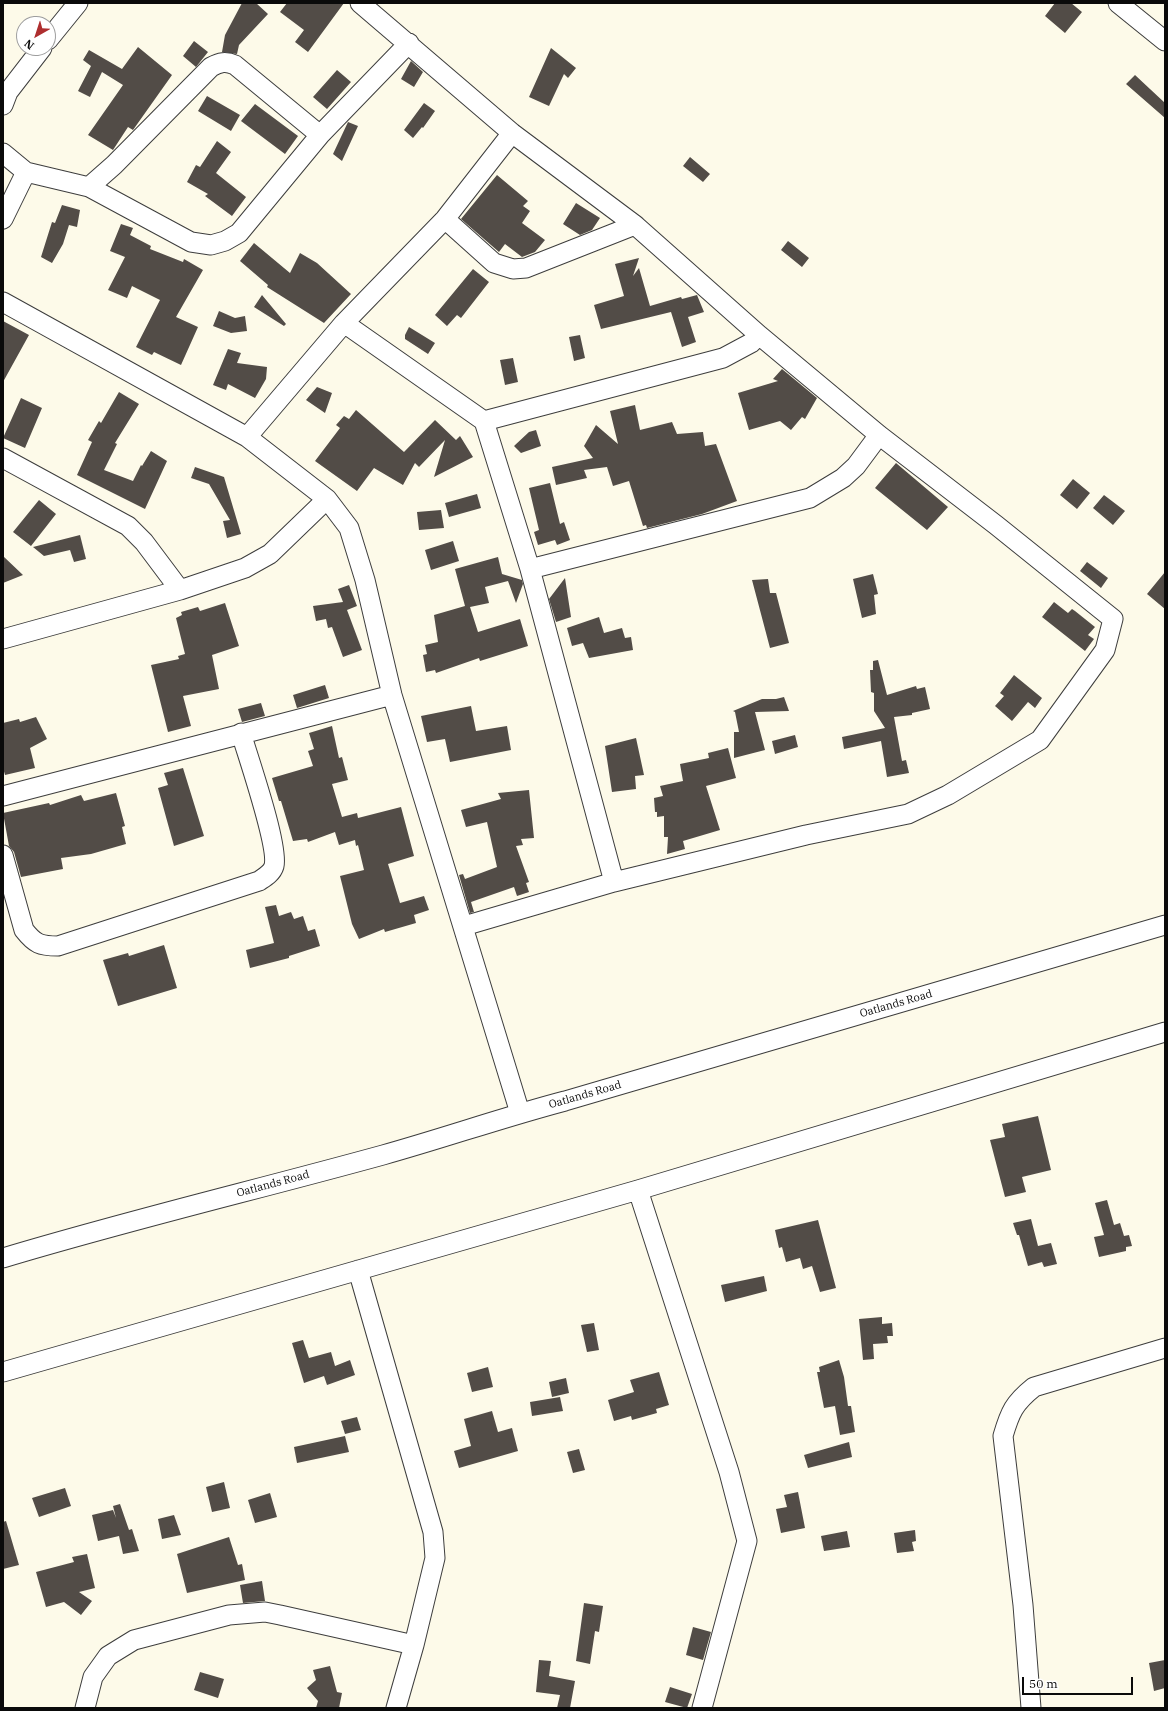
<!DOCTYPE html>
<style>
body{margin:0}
#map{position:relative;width:1168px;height:1711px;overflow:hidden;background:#fdfae9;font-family:"IBM Plex Serif",serif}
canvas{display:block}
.frame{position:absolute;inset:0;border:4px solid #0a0a0a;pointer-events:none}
.north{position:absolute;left:16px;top:16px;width:40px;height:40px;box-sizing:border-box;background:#fff;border:1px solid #9d9d9d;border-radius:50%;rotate:219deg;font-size:11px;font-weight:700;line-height:16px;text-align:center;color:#0a0a0a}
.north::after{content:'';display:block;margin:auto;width:14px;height:18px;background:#ae2e2f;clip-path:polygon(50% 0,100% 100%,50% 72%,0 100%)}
.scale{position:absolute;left:1022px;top:1677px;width:111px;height:18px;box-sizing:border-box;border:2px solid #0a0a0a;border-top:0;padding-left:5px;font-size:12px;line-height:14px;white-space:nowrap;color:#0a0a0a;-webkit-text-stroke:3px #fff;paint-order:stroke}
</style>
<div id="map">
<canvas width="1168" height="1711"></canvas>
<div class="frame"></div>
<div class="north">N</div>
<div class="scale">50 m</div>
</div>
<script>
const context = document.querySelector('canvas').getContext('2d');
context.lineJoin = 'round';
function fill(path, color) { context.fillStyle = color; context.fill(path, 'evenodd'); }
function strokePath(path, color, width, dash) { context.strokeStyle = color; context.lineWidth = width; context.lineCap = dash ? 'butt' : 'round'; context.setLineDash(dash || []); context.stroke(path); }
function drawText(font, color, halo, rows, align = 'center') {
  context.font = font + ' "IBM Plex Serif",serif'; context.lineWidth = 4; context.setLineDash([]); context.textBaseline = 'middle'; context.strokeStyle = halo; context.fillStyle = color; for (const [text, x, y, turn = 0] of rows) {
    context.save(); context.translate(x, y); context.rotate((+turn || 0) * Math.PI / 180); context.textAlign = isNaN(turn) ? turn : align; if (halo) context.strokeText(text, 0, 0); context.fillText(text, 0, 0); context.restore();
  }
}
const building = new Path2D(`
 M242 3H256L268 14 239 45 237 54 222 52 225 35Z
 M287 3H344L308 52 295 42 304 30 280 12Z
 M1055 3H1071L1082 12 1065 33 1045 16Z
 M194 41 208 52 196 67 183 56Z
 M138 47 172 75 133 130 128 127 113 150 88 135 123 85 102 72 90 97 78 91 91 66 83 60 89 50 122 69Z
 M551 48 576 68 568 78 564 74 549 106 529 97Z
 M411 61 423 72 414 87 401 79Z
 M337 70 351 82 327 109 313 97Z
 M1135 75 1165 103V118L1126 84Z
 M207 96 240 115 231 131 198 111Z
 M424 103 435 111 423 128 422 127 413 138 404 130Z
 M255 104 298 136 285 154 241 121Z
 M348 122 358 126 342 161 333 154Z
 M217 141 231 152 216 173 246 197 232 216 205 196 208 194 187 182 196 165 200 167Z
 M690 157 710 174 703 182 683 166Z
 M497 175 528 201 523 206 530 211 522 223 545 240 535 252 522 257 505 244 499 252 461 219Z
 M576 203 600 218 592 230 580 235 563 224Z
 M62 205 80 210 77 227 69 225 63 244 52 263 41 257 52 222 55 223Z
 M121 224 133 228 130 235 151 246 150 249 183 262 184 259 203 270 176 317 198 327 181 365 154 352 152 355 136 347 160 300 132 286 127 298 108 290 125 257 110 251Z
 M788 241 809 258 802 267 781 250Z
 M254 243 290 273 300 253 317 263 351 294 324 323 267 287 268 285 240 261Z
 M639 258 633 276 639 268 650 306 681 297 682 299 697 295 704 312 688 317 696 342 682 347 671 312 601 329 594 305 624 296 615 264Z
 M473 269 489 282 461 318 457 315 447 326 435 315Z
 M262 295 286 324 284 326 254 307Z
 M219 311 235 318 245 316 247 331 231 333 213 326Z
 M3 321 29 335 3 382Z
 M409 327 435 343 428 354 405 339V335Z
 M580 335 585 358 574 361 569 337Z
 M228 349 241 353 237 363 267 367 266 379 255 398 228 384 226 390 213 385Z
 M513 358 518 382 505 385 500 360Z
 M782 369 817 398 805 419 802 417 791 430 780 421 749 430 738 393 778 381 773 379Z
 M317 387 332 393 325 413 306 400Z
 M119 392 139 404 115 443 117 444 104 470 133 481 141 465 142 466 151 451 167 461 145 509 77 475 92 442 88 440 99 421 101 423Z
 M21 398 42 408 25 448 3 438Z
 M635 405 640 430 672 422 677 434 703 432 705 446 716 444 737 501 702 514 647 528 646 525 643 526 629 481 613 486 607 467 584 470 587 478 556 485 552 467 593 458 584 446 596 425 618 444 610 411Z
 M356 410 404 452 435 420 456 440 460 436 473 457 434 477 445 440 419 467 415 463 403 485 374 468 357 491 315 461 340 428 336 425 344 416 349 419Z
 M536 430 541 446 521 453 514 446 529 432Z
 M896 463 948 507 927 530 875 488Z
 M195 467 224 477 241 534 227 538 223 521 230 520 209 484 191 478Z
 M1073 479 1090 493 1077 509 1060 495Z
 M550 483 560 524 564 522 570 540 557 545 555 540 538 545 534 532 539 530 529 488Z
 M477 494 481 508 449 517 445 503Z
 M1104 495 1125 511 1113 525 1093 508Z
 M39 500 56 514 31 546 13 532Z
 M441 510 444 528 419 530 417 512Z
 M80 535 86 559 74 562 70 550 44 556 33 547Z
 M453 541 459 561 431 570 425 550Z
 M3 556 23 575 3 583Z
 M498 557 502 574 522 580 523 584 516 603 508 581 485 587 489 603 470 607 478 632 520 619 528 646 480 661 479 658 436 673 435 670 426 672 423 655 427 654 425 645 438 642 434 615 465 606 455 569Z
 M1087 562 1108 578 1101 588 1080 571Z
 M1165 572V609L1147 594Z
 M873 574 878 594 874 595 876 614 862 618 853 579Z
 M565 578 571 617 556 622 549 599Z
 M768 579 770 593H776L789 643 770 648 752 580Z
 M349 585 357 606 347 610 362 650 343 657 332 627 328 628 326 619 316 621 313 606 343 602 338 589Z
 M1054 602 1068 613 1072 609 1075 611 1095 627 1088 635 1094 639 1085 651 1042 617Z
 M225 603 239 646 212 655 219 689 183 696 191 726 168 732 151 665 179 659 178 656 185 654 176 618 182 615 181 612 198 607 200 611Z
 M599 617 604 633 622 628 625 638 631 637 633 650 589 658 583 643 572 646 567 628Z
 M878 660 887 695 916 686 917 689 925 687 930 709 912 713V715L894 717 902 761 906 760 909 773 887 777 881 741 844 749 842 737 885 728 874 711V693L871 692 870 670H873V661Z
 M1014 675 1042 698 1035 708 1028 702 1012 721 995 706 1004 696 1000 693Z
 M325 685 329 698 297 708 293 695Z
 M784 697 789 711 755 712 765 750 734 758V732H739L735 712 733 711 762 699H776Z
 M261 703 265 716 242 722 238 709Z
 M471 706 476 731 507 726 511 750 450 762 445 739 427 742 421 716Z
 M36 717 47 739 30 748 35 768 5 775 3 768V723L19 719 20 722Z
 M332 726 339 758 342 757 348 780 332 784 342 817 357 813 358 818 401 807 414 856 388 864 400 903 424 896 429 910 414 915 416 923 385 932 384 929 359 939 352 924 340 876 364 870 358 845 356 846 355 840 339 845 335 832 308 842 307 839 293 841 281 801H279L272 778 313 766 308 751 314 749 309 733Z
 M795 735 798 747 775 754 772 741Z
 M636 738 644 775 635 776 636 789 612 792 605 746Z
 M728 748 736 778 706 786 720 830 683 841 685 849 667 854 668 837H664V816L657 817V812H655L654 798 663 796 660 786 683 781 680 764 709 758 708 753Z
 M183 768 204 836 174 846 158 788 168 785 164 773Z
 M529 790 534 838 521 839 523 845 516 846 529 882 526 883 529 892 517 896 514 887 471 902 474 912 470 913 459 875 463 874 465 879 497 867 487 822 466 827 461 810 501 799 498 793Z
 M116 793 125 826 122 827 126 844 91 854 61 858 63 869 21 877 14 852 9 846 3 813 49 803 50 805 81 795 84 801Z
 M276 905 279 916 291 912 294 919 303 916 308 931 315 929 320 946 289 956V958L250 968 246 950 274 943 265 907Z
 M164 945 177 988 118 1006 103 960 128 953 129 956Z
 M1038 1116 1051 1170 1022 1177 1026 1192 1005 1197 990 1140 1005 1137 1002 1124Z
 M1107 1200 1114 1225 1120 1223 1124 1236 1129 1235 1132 1246 1126 1247V1251L1099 1257 1094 1237 1104 1235 1095 1203Z
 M1031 1219 1038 1246 1051 1243 1057 1264 1044 1267 1042 1262 1028 1266 1019 1235H1017L1013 1223Z
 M818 1220 836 1288 820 1292 812 1266 803 1269 800 1258 786 1262 782 1247 779 1248 775 1230Z
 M764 1276 767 1291 725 1302 721 1285Z
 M882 1317V1324L892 1323 893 1336H887L888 1343 873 1344 874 1359 863 1360 859 1319Z
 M594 1323 599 1350 587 1352 581 1325Z
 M303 1340 309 1358 331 1352 335 1366 350 1360 355 1375 327 1385 324 1376 304 1383 292 1343Z
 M839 1360 844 1377 848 1406H851L855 1432 840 1435 835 1406 824 1408 817 1372H820L819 1367Z
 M488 1367 493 1387 472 1392 467 1373Z
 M659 1372 669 1405 656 1409 657 1413 632 1420 631 1416 614 1421 608 1400 634 1392 630 1380Z
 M566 1378 569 1393 552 1397 549 1382Z
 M560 1397 563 1411 532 1416 530 1402Z
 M492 1411 498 1432 512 1428 518 1451 459 1468 454 1451 471 1446 464 1419Z
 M357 1417 361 1430 345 1434 341 1421Z
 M345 1436 349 1452 297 1463 294 1447Z
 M849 1442 852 1457 808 1468 804 1455Z
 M579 1449 585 1470 573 1473 567 1452Z
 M224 1482 230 1508 212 1512 206 1487Z
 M65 1488 71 1506 39 1517 32 1498Z
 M798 1492 805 1528 781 1533 776 1509 787 1507 784 1495Z
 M270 1493 277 1517 255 1523 248 1500Z
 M120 1504 129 1530 132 1529 139 1551 123 1554 119 1536 98 1541 92 1515 113 1510 116 1518 113 1506Z
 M174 1515 181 1535 162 1539 158 1519Z
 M6 1521 19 1565 3 1569V1522Z
 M915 1530 916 1541 912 1542 914 1551 897 1553 894 1533Z
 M847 1531 850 1547 824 1551 821 1536Z
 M229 1537 238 1565 242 1564 245 1580 187 1593 177 1554Z
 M87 1554 95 1588 79 1592 92 1601 81 1615 64 1602 46 1607 36 1572 74 1562 72 1557Z
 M262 1581 265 1601 243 1603 240 1585Z
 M584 1603 603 1606 599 1632 595 1631 590 1664 576 1661Z
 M693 1627 711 1632 703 1660 686 1655Z
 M539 1660 551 1661 549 1676 575 1681 570 1708H557L560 1695 536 1692Z
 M1165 1660V1688L1154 1691 1149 1663Z
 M330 1666 337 1692 342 1693 339 1708H316L318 1701 307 1688 316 1680 313 1670Z
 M200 1672 224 1679 218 1698 194 1690Z
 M670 1687 692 1694 687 1708 665 1702Z`);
const minor = new Path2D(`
 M360 3 512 133 635 225 759 335 879 435 996 525 1113 619 1105 650 1040 740 948 795 908 814 806 835 614 882
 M1118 3 1165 41
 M48 40 78 3
 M3 105 8 92 42 48
 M3 153 26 172 89 187 191 242 211 245 225 241 239 233 320 135 409 43
 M89 187 114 165 211 67C220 62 226 61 235 65L320 135
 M3 219 26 172
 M445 219 494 263 513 269 526 268 635 225
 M3 302 247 437 327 499 349 528 365 580 392 695 520 1113
 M344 323 484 421 530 569 614 882 464 926
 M484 421 723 358 751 343 759 335
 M247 437 344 323 445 219 512 133
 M3 458 128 526 144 542 180 590
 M530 569 810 498 843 478 856 466 879 435
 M3 639 180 590 245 568 270 554 327 499
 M3 796 392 695
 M3 855 24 930C35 944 40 946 58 946L259 881C265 877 272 873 274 866 279 846 248 757 241 733
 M638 1190 729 1472 747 1541 702 1708
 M3 1258C129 1220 256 1190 383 1155 444 1138 504 1117 565 1101L1165 925
 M358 1270 433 1532 435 1558 414 1645 396 1708
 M3 1372 638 1190 1165 1032
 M85 1708 93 1677 108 1656 134 1640 229 1615 265 1612 280 1615 414 1645
 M1031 1708 1023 1605 1003 1436C1010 1412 1014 1403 1034 1387L1165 1348`);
const streetNames = [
 ["Oatlands Road",896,1004,-16],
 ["Oatlands Road",585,1095,-16],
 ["Oatlands Road",273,1184,-15]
];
fill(building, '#524c47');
strokePath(minor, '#3d3d3d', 21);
strokePath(minor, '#fff', 19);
drawText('11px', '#0a0a0a', '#fff', streetNames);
</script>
